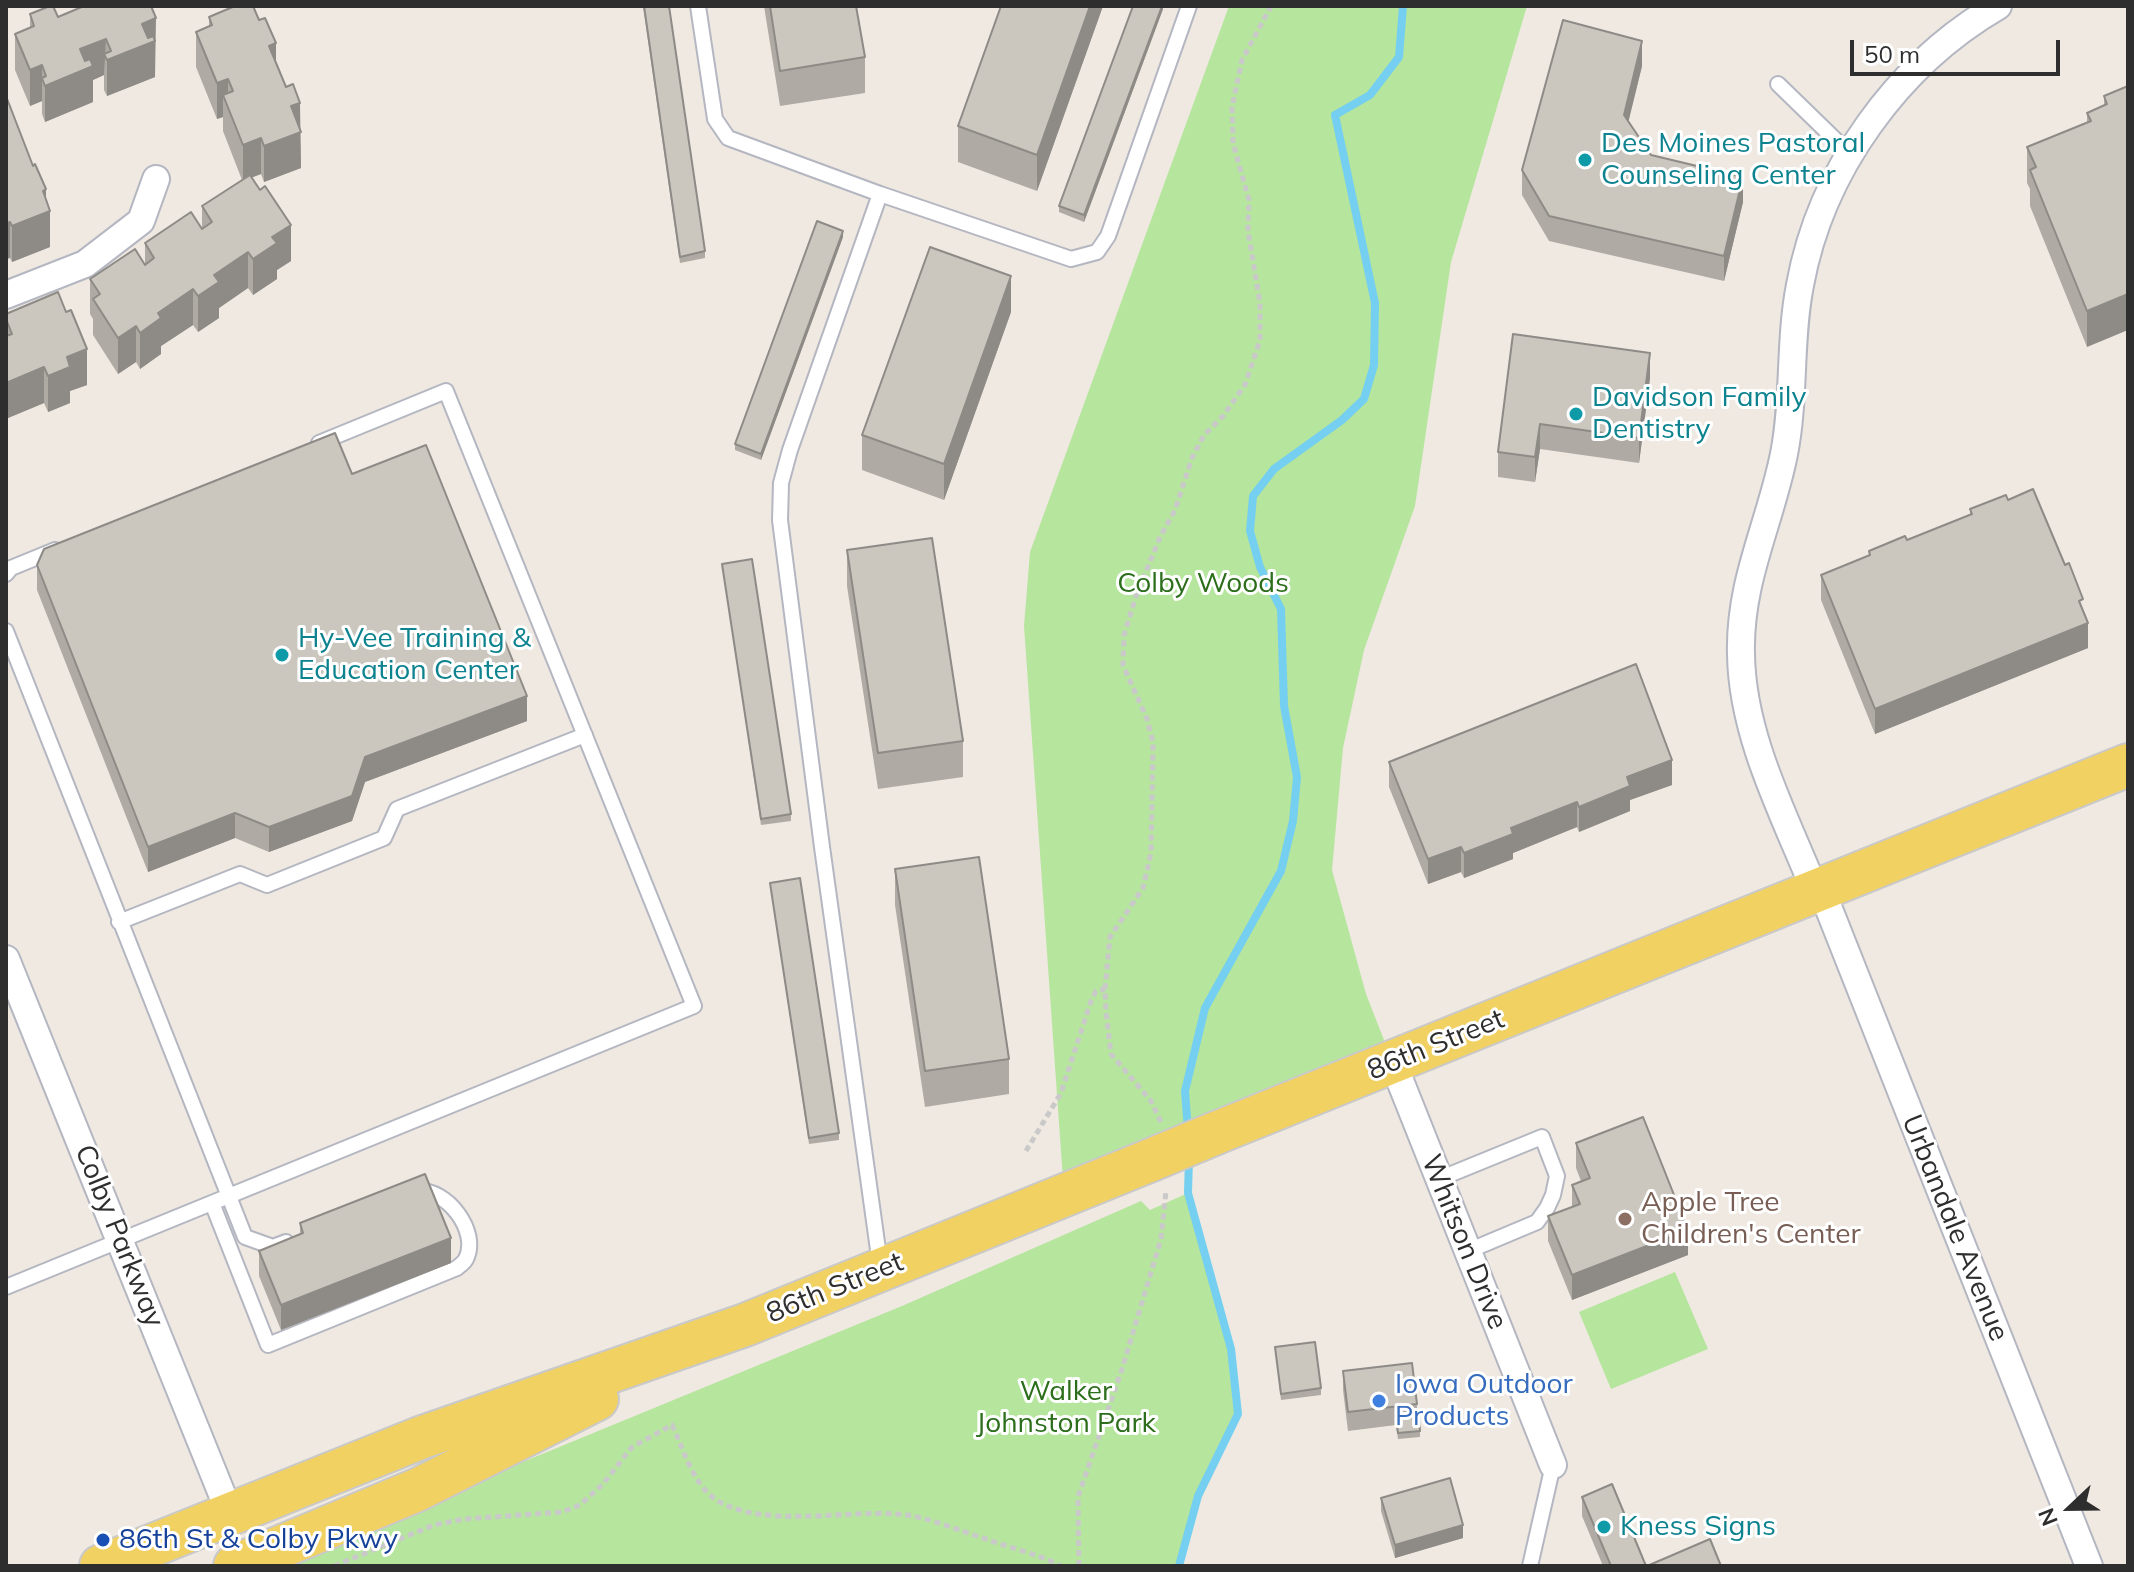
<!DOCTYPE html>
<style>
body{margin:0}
#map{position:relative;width:2134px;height:1572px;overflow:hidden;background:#efe9e1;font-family:Mulish,sans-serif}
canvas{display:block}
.frame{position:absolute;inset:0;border:8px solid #2e2e2e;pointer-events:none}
.north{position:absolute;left:2030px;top:1468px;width:80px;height:80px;-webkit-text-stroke:6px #fff;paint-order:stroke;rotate:248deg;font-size:22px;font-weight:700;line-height:32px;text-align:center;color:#2e2e2e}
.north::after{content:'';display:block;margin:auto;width:28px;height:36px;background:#2e2e2e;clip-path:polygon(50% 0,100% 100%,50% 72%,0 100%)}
.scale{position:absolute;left:1850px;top:40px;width:210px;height:36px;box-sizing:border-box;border:4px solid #2e2e2e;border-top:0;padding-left:10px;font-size:24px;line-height:28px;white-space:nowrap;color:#2e2e2e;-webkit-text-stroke:6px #fff;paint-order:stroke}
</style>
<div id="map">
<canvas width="2134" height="1572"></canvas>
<div class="frame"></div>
<div class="north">N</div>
<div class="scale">50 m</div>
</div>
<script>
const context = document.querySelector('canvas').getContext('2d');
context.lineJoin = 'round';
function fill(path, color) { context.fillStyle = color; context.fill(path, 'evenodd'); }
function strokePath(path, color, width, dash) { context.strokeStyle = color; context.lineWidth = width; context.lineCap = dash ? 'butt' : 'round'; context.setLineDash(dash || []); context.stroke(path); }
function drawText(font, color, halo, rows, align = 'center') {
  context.font = font + ' Mulish,sans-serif'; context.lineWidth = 6; context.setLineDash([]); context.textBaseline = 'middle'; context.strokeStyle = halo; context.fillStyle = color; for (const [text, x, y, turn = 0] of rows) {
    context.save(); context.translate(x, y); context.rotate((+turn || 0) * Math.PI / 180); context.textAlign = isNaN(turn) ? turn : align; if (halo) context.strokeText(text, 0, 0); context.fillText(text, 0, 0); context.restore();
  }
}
const green = new Path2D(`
 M1229 6H1527L1451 262 1415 506 1364 650 1343 748 1332 870 1366 994 1393 1063 1064 1194 1024 626 1030 552Z
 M1188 1193 1231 1349 1238 1414 1198 1496 1179 1566H270L902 1306 1141 1201 1150 1210Z
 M1675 1272 1708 1349 1611 1389 1579 1312Z`);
const stream = new Path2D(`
 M1188 1131 1185 1091 1205 1008 1281 871 1293 821 1297 777 1284 706 1281 609 1260 567 1250 531 1253 496 1274 469 1342 420 1364 399 1374 365 1375 303 1335 115 1370 95 1399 57 1403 6
 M1179 1566 1198 1496 1238 1414 1231 1349 1188 1193 1189 1157`);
const path = new Path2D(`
 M1161 1122 1151 1101 1111 1054 1106 1012 1105 989 1110 937 1143 888 1151 853 1153 742 1147 719 1123 665 1124 635 1136 596 1160 537 1175 510 1192 458 1204 435 1223 416 1245 385 1260 340V303L1248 231 1249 200 1233 143 1232 107 1242 60 1271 6
 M1026 1151 1061 1093 1091 1001 1096 991 1105 989
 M334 1566 434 1525 464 1519 562 1512 580 1505 603 1484 632 1447 672 1425C683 1448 693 1484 715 1499 760 1529 843 1510 897 1514 927 1516 957 1530 986 1539 1010 1548 1038 1554 1061 1566
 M1079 1566 1078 1497 1122 1369 1161 1239 1166 1191`);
const lane = new Path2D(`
 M698 6 715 119 728 138 880 194 1071 259 1097 252 1108 236 1189 6
 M1778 84 1851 155
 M880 194 790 450 781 483 780 520 822 847 880 1264
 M6 574 11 568 55 550
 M6 631 245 1237 273 1247 286 1242
 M119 922 240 874 267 885 384 838 397 809 585 735
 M1439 1179 1542 1137 1557 1176 1553 1195 1547 1208 1537 1222 1468 1251
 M212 1203 268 1345 457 1268C460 1265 464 1263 466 1259 480 1231 446 1188 417 1191
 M6 1287 694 1006 446 391 319 443
 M1530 1566 1553 1465`);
const street = new Path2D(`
 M6 295 85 264 141 221 156 179
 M1821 889 2089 1566
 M1815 891C1785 816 1742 737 1741 654 1739 581 1770 524 1784 454 1795 398 1789 341 1800 285 1821 170 1898 64 1998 6
 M6 959 230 1514
 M1393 1063 1553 1465`);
const primary = new Path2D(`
 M1216 1133 2128 765
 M101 1566 420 1438 745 1325 1151 1160
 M235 1566 417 1490 597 1399`);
const primaryBridge = new Path2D(`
 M1151 1160 1216 1133`);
const wall = new Path2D(`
 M643 6H669L705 251V258L680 263Z
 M764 6H856L865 57V93L780 106Z
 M1001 6H1103L1037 191 958 162V126Z
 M1163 6V9L1084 222 1059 212V206Z
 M30 14 58 17 156 54H155V77L107 96 104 90V75L93 80V102L45 122 42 114V101L30 106 15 70V34L30 28Z
 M209 17 276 62 300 128 301 168 264 182 261 174 252 177 291 261 277 270V279L253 295 248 288 219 308V318L198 332 193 325 161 346V354L140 369 136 362 118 374 93 335V319L90 314V279L145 264V243L202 229V206L242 180 223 131V117L217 119 196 67V32L209 26Z
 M1642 66 1628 122 1651 155 1743 202 1724 281 1549 241 1522 195V170Z
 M2128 86 2087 347 2030 206V189L2027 183V147L2087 123V113L2104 106V96Z
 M6 96 46 199 50 247 12 262 10 258 6 259Z
 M843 237 761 460 735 450V444Z
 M1011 312 944 500 862 470V435Z
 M6 314 87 385 70 391V403L48 412 44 403 8 418V427L6 428Z
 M1513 334 1650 378 1639 463 1540 449 1535 482 1498 477V452Z
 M352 474 527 721 365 782 352 821 269 852 235 838 148 872 37 590V565Z
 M2008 500 2083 612 2088 648 1875 734 1821 600V575L1869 556V551L1907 540 1970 515V509Z
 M847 550 963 741V777L878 789 847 586Z
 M722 564 791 814V821L761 825Z
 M1389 762 1672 785 1630 800V811L1579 832 1577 827 1513 853V859L1464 878 1461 872 1428 884 1389 787Z
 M895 869 1009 1059V1094L925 1107 895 905Z
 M770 883 839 1133V1140L809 1144Z
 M1576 1143 1688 1255 1572 1300 1548 1241V1216L1572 1207V1185L1581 1181 1576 1168Z
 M300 1223 451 1263 281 1330 259 1276V1251L300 1235Z
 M1275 1347 1321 1388V1395L1281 1400Z
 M1343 1371 1417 1404V1417L1420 1431V1437L1398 1439 1396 1425 1348 1431 1343 1390Z
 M1582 1497 1646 1566H1603L1582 1516Z
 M1381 1498 1463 1538 1395 1558 1381 1511Z`);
const shadedWall = new Path2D(`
 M1090 6H1103L1037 191V155Z
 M1162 6H1163V9L1084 222V215Z
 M156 18 155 77 107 96V60L142 24Z
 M106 39 104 75 93 80V102L45 122V86L80 49Z
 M1642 41V66L1624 140V115Z
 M276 43V79L269 46Z
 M42 65V101L30 106V70Z
 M228 79V108L223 95V117L217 119V83Z
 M300 103 301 168 264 182V146L291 106Z
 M261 138V174L243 181V145Z
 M1743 177V202L1724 281V256Z
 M46 189V213L50 211V247L12 262V226L43 191Z
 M10 222V258L6 259V223Z
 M291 225V261L277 270V279L253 295V259L272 237Z
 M843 231V237L761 460V454Z
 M248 252V288L219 308V318L198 332V296L214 275Z
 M1011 276V312L944 500V464Z
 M193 289V325L161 346V354L140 369V333L158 313Z
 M2128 294V330L2087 347V311Z
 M136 326V362L118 374V338Z
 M87 349V385L70 391V403L48 412V376L67 357Z
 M1650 353V378L1639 463V438Z
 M44 367V403L8 418V427L6 428V383Z
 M1540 424V449L1535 482V457Z
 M2088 623V648L1875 734V709Z
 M527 696V721L365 782 352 821 269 852V827L365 757Z
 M1672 760V785L1630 800V811L1579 832V807L1627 777Z
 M1577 802V827L1513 853V859L1464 878V853L1511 828Z
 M235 813V838L148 872V847Z
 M1461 847V872L1428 884V859Z
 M1688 1230V1255L1572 1300V1275Z
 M451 1238V1263L281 1330V1305Z
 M1463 1525V1538L1395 1558V1545Z`);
const building = new Path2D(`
 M50 6H53L58 17 84 6H151L156 18 142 24 148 38 153 36 155 41 107 60 104 54 111 51 106 39 80 49 85 61 90 59 93 66 45 86 42 78 46 76 42 65 30 70 15 34 34 26 30 14Z
 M235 6H253L259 20 265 18 276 43 269 46 286 87 293 84 300 103 291 106 301 132 264 146 261 138 243 145 223 95 233 91 228 79 217 83 196 32 212 25 209 17Z
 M644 6H669L705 251 680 257Z
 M770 6H856L865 57 780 71Z
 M1001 6H1090L1037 155 958 126Z
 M1133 6H1162L1084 215 1059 206Z
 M1563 20 1642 41 1624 115 1651 155 1743 177 1724 256 1549 216 1522 170Z
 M2128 86V294L2087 311 2030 170 2036 167 2027 147 2091 121 2087 113 2107 104 2104 96Z
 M6 96 33 166 35 164 46 189 43 191 50 211 12 226 10 222 6 223Z
 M250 175 260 190 265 186 291 225 272 237 277 243 253 259 248 252 214 275 219 282 198 296 193 289 158 313 161 318 140 333 136 326 118 338 93 299 100 294 90 279 135 249 145 265 154 258 145 243 191 212 202 229 212 222 202 206Z
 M817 221 843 231 761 454 735 444Z
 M930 247 1011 276 944 464 862 435Z
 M58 292 66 312 71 310 87 349 67 357 70 367 48 376 44 367 6 383V336L12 334 6 319V314Z
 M1513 334 1650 353 1639 438 1540 424 1535 457 1498 452Z
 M335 433 352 474 426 445 527 696 365 757 352 796 269 827 235 813 148 847 37 565 44 549Z
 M2033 489 2065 565 2069 563 2083 599 2079 601 2088 623 1875 709 1821 575 1870 555 1869 551 1905 536 1907 540 1972 514 1970 509 2006 495 2008 500Z
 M932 538 963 741 878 753 847 550Z
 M752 559 791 814 761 819 722 564Z
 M1636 664 1672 760 1627 777 1630 786 1579 807 1577 802 1511 828 1513 834 1464 853 1461 847 1428 859 1389 762Z
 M979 857 1009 1059 925 1071 895 869Z
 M800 878 839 1133 809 1138 770 883Z
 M1643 1117 1688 1230 1572 1275 1548 1216 1580 1204 1572 1185 1590 1178 1576 1143Z
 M425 1174 451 1238 281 1305 259 1251 303 1233 300 1223Z
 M1315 1342 1321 1388 1281 1394 1275 1347Z
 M1412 1363 1417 1404 1348 1412 1343 1371Z
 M1419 1417 1420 1431 1398 1433 1396 1419Z
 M1450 1478 1463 1525 1395 1545 1381 1498Z
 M1612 1484 1646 1566H1611L1582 1497Z
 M1710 1539 1721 1566H1647Z`);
const markers = [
 [1585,160,8,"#0f9aa8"],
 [1576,414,8,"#0f9aa8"],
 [282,655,8,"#0f9aa8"],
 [1625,1219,8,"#8d6e63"],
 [1379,1401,8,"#3f7fe0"],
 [1604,1527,8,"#0f9aa8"],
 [103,1540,8,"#1a4fb4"]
];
const cultureNames = [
 ["Des Moines Pastoral",1601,144],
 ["Counseling Center",1601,176],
 ["Davidson Family",1592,398],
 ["Dentistry",1592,430],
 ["Hy-Vee Training &",298,639],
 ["Education Center",298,671],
 ["Kness Signs",1620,1527]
];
const parkNames = [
 ["Colby Woods",1203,584],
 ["Walker",1066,1392],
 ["Johnston Park",1066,1424]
];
const streetNames = [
 ["86th Street",1436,1045,-22],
 ["Urbandale Avenue",1955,1228,68],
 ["Colby Parkway",119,1236,68],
 ["Whitson Drive",1464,1242,68],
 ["86th Street",835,1288,-22]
];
const educationNames = [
 ["Apple Tree",1641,1203],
 ["Children's Center",1641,1235]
];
const shopNames = [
 ["Iowa Outdoor",1395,1385],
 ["Products",1395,1417]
];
const transitNames = [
 ["86th St & Colby Pkwy",119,1540]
];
fill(green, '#b6e59e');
strokePath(stream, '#75cff0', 8);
strokePath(lane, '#b4b7c1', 18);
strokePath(street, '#b4b7c1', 30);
strokePath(primary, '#c9c9c9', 46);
strokePath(path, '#c9c9c9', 5, [6, 4]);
strokePath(lane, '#fff', 14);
strokePath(street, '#fff', 26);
strokePath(primary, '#f2d163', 42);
strokePath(primaryBridge, '#c9c9c9', 46, []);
strokePath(primaryBridge, '#f2d163', 42);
fill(wall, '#afaba4');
fill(shadedWall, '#8e8b86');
fill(building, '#cbc7bf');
strokePath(building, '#8e8b86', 2);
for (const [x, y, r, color] of markers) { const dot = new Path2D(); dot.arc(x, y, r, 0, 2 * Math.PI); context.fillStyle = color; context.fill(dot); strokePath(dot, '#fff', 3); }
drawText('28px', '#0d838f', '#fff', cultureNames, 'left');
drawText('28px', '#2c6e1b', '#fff', parkNames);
drawText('28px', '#2e2e2e', '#fff', streetNames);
drawText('28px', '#785e54', '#fff', educationNames, 'left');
drawText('28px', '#366cbe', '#fff', shopNames, 'left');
drawText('28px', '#164399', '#fff', transitNames, 'left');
</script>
